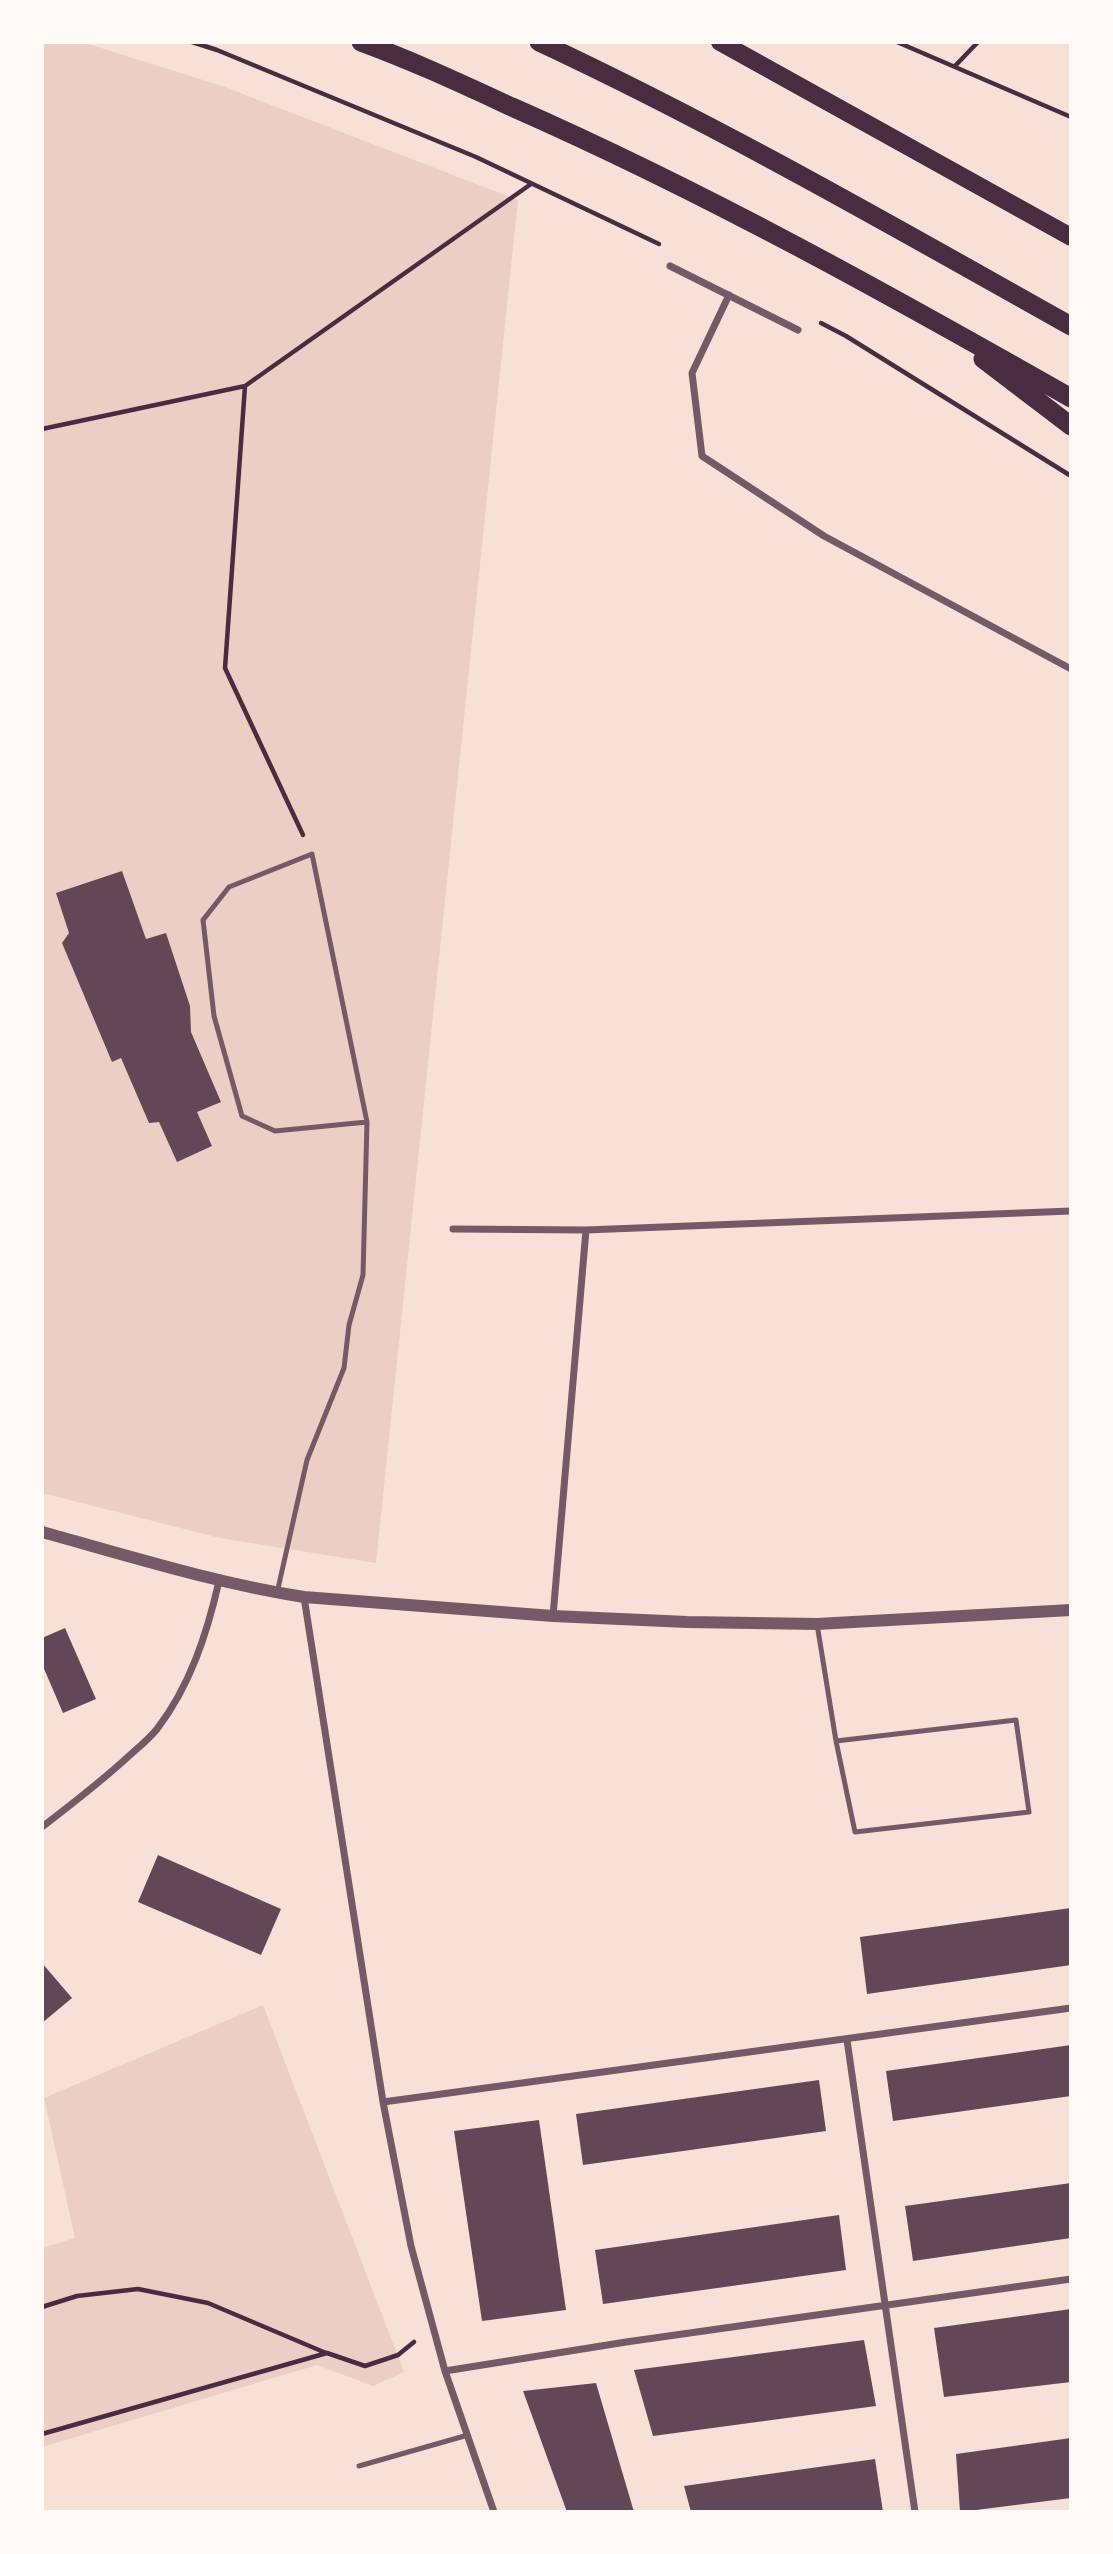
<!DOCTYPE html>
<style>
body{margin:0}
#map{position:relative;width:1113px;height:2554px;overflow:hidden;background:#f7e1d7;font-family:"Source Serif 4",serif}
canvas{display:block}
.frame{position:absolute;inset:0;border:44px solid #fffaf5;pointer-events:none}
</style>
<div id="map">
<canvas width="1113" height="2554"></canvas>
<div class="frame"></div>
</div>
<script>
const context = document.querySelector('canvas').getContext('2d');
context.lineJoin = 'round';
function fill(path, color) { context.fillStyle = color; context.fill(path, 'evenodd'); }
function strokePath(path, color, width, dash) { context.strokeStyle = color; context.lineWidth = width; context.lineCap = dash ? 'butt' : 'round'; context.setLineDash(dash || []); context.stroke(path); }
const green = new Path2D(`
 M42 42H82L222 86 518 200 376 1563 220 1538 42 1493Z
 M263 2005 404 2372 373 2386 317 2365 42 2447V2248L75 2238 44 2098Z`);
const building = new Path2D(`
 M122 871 146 939 166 933 190 1006 191 1032 221 1102 197 1112 212 1146 177 1162 159 1122 149 1123 121 1058 112 1062 62 943 69 933 56 893Z
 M65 1628 96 1699 63 1713 42 1664V1638Z
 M158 1855 281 1909 261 1955 138 1902Z
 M1071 1908V1965L867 1994 860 1937Z
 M42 1963 72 1998 42 2023Z
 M1071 2045V2096L893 2121 886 2071Z
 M819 2080 826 2131 583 2165 576 2114Z
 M539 2120 566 2310 482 2321 454 2131Z
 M1071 2183V2238L913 2261 905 2206Z
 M839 2215 846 2270 603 2304 595 2250Z
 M1071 2309V2382L944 2397 934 2328Z
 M864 2340 876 2406 653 2436 634 2370Z
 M596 2383 634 2512H567L523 2391Z
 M1071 2438V2498L960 2512 956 2454Z
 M875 2459 883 2512H691L684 2486Z`);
const path = new Path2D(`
 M192 42 217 50 476 157 659 244
 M897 42 1071 117
 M955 66 978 42
 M821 323 846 336 1071 476
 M42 429 245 386
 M303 835 225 668 245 386 531 184
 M42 2307 77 2296 138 2289 208 2303 326 2353
 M42 2434 327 2353 365 2366 398 2355 414 2342`);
const service = new Path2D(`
 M277 1593 307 1460 344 1368 349 1325 363 1275 367 1122 312 854 229 887 203 920 214 1016 242 1116 275 1131 367 1122
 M817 1624 836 1741 1016 1720 1029 1812 855 1832 836 1741
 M359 2466 468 2435`);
const minor = new Path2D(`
 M670 266 798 330
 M729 295 692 373 702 456 824 536 1071 669
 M453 1229 586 1230
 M304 1597 383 2102 411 2246 445 2371 494 2512
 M553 1616 586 1230 1071 1211
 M42 1827C72 1804 102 1781 130 1755 139 1747 149 1739 157 1729 190 1686 207 1634 219 1581
 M847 2040 915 2512
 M383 2102 1071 2008
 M445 2371 626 2342 1071 2279`);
const tertiary = new Path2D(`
 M42 1532C129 1556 215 1583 304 1597L553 1616 687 1622 817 1624 1071 1610`);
const primary = new Path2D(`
 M720 42 1071 237`);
const trunk = new Path2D(`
 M361 42C413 61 462 84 512 107 705 192 888 294 1071 398
 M539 42C721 127 896 228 1071 326
 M983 359 1071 426`);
fill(green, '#ebcfc5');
fill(building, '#644757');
strokePath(path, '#4a2c40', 4.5);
strokePath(service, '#755966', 5);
strokePath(minor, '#755966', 7);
strokePath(tertiary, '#755966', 12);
strokePath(primary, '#4a2c40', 18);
strokePath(trunk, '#4a2c40', 19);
</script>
